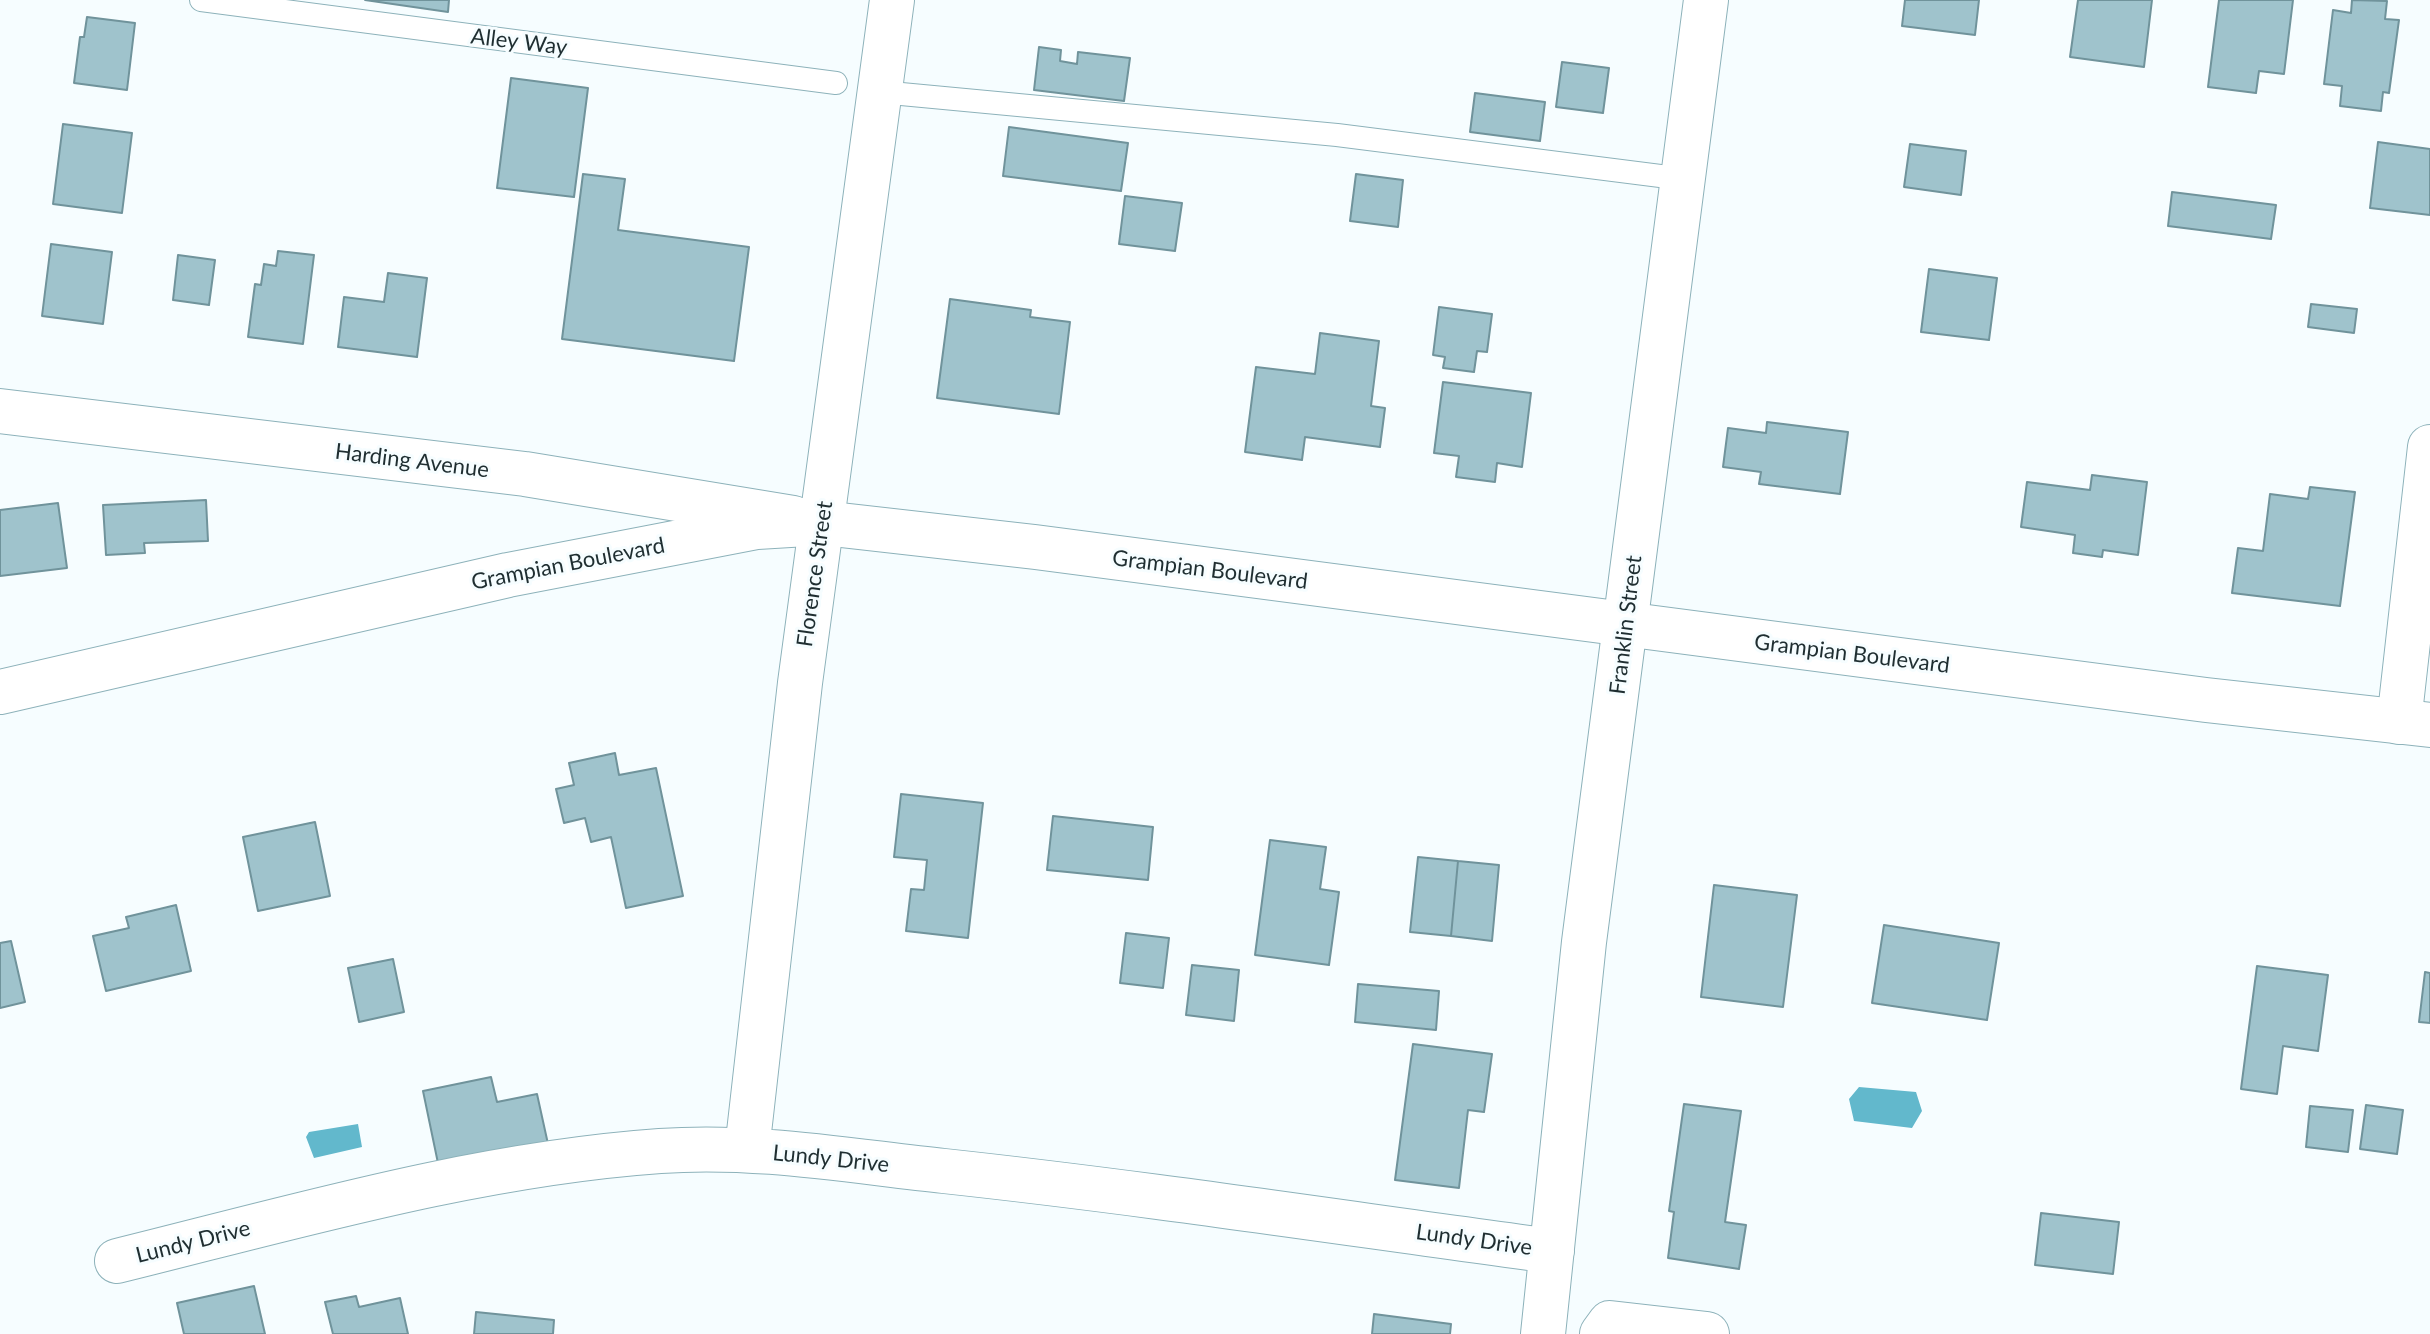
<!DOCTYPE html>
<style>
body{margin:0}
canvas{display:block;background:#f6fdff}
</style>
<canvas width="2430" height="1334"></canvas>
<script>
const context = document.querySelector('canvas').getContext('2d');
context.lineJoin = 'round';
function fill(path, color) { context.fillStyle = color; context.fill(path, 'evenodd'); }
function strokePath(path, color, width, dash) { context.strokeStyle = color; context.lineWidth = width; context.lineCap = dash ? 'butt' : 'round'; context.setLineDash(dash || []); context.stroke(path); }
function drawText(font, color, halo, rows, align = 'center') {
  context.font = font + ' Lato,sans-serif'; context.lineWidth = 6; context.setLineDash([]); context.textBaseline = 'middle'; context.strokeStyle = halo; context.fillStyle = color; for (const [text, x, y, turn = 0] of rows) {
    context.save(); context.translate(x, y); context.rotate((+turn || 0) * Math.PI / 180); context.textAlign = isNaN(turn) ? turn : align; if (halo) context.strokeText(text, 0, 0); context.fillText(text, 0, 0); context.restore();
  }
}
const water = new Path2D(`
 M1859 1087 1916 1092 1922 1111 1912 1128 1854 1121 1849 1099Z
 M358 1124 362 1147 314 1158 306 1137 309 1132Z`);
const building = new Path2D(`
 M365 0H449L448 12Z
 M1905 0H1979L1975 35 1902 26Z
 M2078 0H2152L2144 67 2070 57Z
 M2219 0H2293L2284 74 2259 71 2256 93 2208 87Z
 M2352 0 2387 1 2385 19 2399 20 2389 93 2383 92 2381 111 2340 106 2342 86 2324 84 2333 10 2351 13Z
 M87 17 135 23 127 90 74 83 80 37H84Z
 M1039 47 1061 50 1060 61 1077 64 1078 52 1130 58 1124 101 1034 90Z
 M1562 62 1609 68 1603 113 1556 107Z
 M511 78 588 88 574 197 497 188Z
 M1475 93 1545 102 1540 141 1470 132Z
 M63 124 132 133 122 213 53 204Z
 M1009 127 1128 143 1121 191 1003 176Z
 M2378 142 2430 149V215L2370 208Z
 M1910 144 1966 151 1961 195 1904 187Z
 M583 174 625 179 618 230 749 247 734 361 562 339Z
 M1356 174 1403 180 1398 227 1350 221Z
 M2172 192 2276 205 2271 239 2168 226Z
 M1125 196 1182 203 1175 251 1119 244Z
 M51 244 112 252 103 324 42 316Z
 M278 251 314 255 303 344 248 337 255 284 261 285 264 264 276 266Z
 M178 255 215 260 209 305 173 300Z
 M1929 269 1997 278 1989 340 1921 332Z
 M388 273 427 278 417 357 338 347 344 297 384 302Z
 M950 299 1031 310 1030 317 1070 322 1059 414 937 398Z
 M2311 304 2357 309 2354 333 2308 327Z
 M1439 307 1492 314 1487 352 1477 351 1474 372 1443 368 1445 357 1433 355Z
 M1320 333 1379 341 1371 406 1385 408 1380 447 1305 437 1302 460 1245 452 1256 367 1315 374Z
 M1443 382 1531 393 1522 467 1497 463 1495 482 1456 477 1459 456 1434 453Z
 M1767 422 1848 432 1840 494 1759 484 1761 472 1723 467 1728 428 1766 433Z
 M2092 475 2147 482 2138 555 2103 550 2102 557 2073 553 2075 535 2021 527 2027 482 2090 490Z
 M2310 487 2355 492 2340 606 2232 593 2238 548 2263 551 2270 494 2308 499Z
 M206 500 208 541 144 543 145 553 106 555 103 505Z
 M58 503 67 568 0 576V510Z
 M615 753 619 775 656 768 683 896 626 908 611 837 591 842 585 818 564 823 556 789 574 785 569 763Z
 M901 794 983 803 968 938 906 931 911 889 924 890 927 860 894 857Z
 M1053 816 1153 827 1148 880 1047 870Z
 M315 822 330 896 258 911 243 837Z
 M1270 840 1326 847 1320 889 1339 892 1329 965 1255 955Z
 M1418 857 1458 861 1451 936 1410 932Z
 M1458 861 1499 865 1492 941 1451 936Z
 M1714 885 1797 895 1783 1007 1701 997Z
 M176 905 191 971 106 991 93 936 129 928 126 917Z
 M1884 925 1999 943 1987 1020 1872 1003Z
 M1126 933 1169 938 1163 988 1120 983Z
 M11 941 25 1002 0 1008V943Z
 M393 959 404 1012 359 1022 348 968Z
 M1192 965 1239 970 1234 1021 1186 1015Z
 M2257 966 2328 975 2318 1051 2283 1046 2277 1094 2241 1089Z
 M2425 972 2430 973V1023L2419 1022Z
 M1358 984 1439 991 1436 1030 1355 1022Z
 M1413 1044 1492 1054 1484 1112 1468 1110 1459 1188 1395 1180Z
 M491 1077 497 1102 537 1094 548 1144 439 1168 423 1091Z
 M1684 1104 1741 1111 1725 1222 1746 1225 1739 1269 1668 1258 1674 1212 1669 1211Z
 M2366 1105 2403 1110 2397 1154 2360 1149Z
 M2310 1106 2353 1110 2348 1152 2306 1147Z
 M2041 1213 2119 1222 2113 1274 2035 1265Z
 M254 1286 265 1334H184L177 1303Z
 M356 1296 359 1307 400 1298 408 1334H333L325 1302Z
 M476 1312 554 1320 553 1334H474Z
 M1374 1314 1451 1324 1450 1334H1372Z`);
const service = new Path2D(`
 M201 0 836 83
 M880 92 1337 135 1684 179`);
const minor = new Path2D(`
 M0 411 525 474 793 518
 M2399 722 2430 447
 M747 1150 800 683 892 0
 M117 1261C295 1217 476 1164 660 1151 755 1144 850 1161 944 1171 1147 1193 1350 1224 1552 1251
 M1543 1334 1584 942 1706 0
 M1602 1334 1610 1323 1707 1334`);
const tertiary = new Path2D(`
 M0 692 508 575 757 527 823 523 1035 547 2206 700 2430 725`);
const streetNames = [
 ["Alley Way",519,42,7],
 ["Harding Avenue",412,461,7],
 ["Grampian Boulevard",568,564,-11],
 ["Grampian Boulevard",1210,570,7],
 ["Florence Street",815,574,-82],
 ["Franklin Street",1626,625,-83],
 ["Grampian Boulevard",1852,654,7],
 ["Lundy Drive",831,1159,6],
 ["Lundy Drive",1474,1240,8],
 ["Lundy Drive",193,1242,-14]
];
fill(water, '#62b8cc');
fill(building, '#9fc3cc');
strokePath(building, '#70939b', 2);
strokePath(service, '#8db2ba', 24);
strokePath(minor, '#8db2ba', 46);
strokePath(tertiary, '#8db2ba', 46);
strokePath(service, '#fff', 22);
strokePath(minor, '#fff', 44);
strokePath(tertiary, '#fff', 44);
drawText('22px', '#1f2e31', '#f6fdff', streetNames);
</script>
